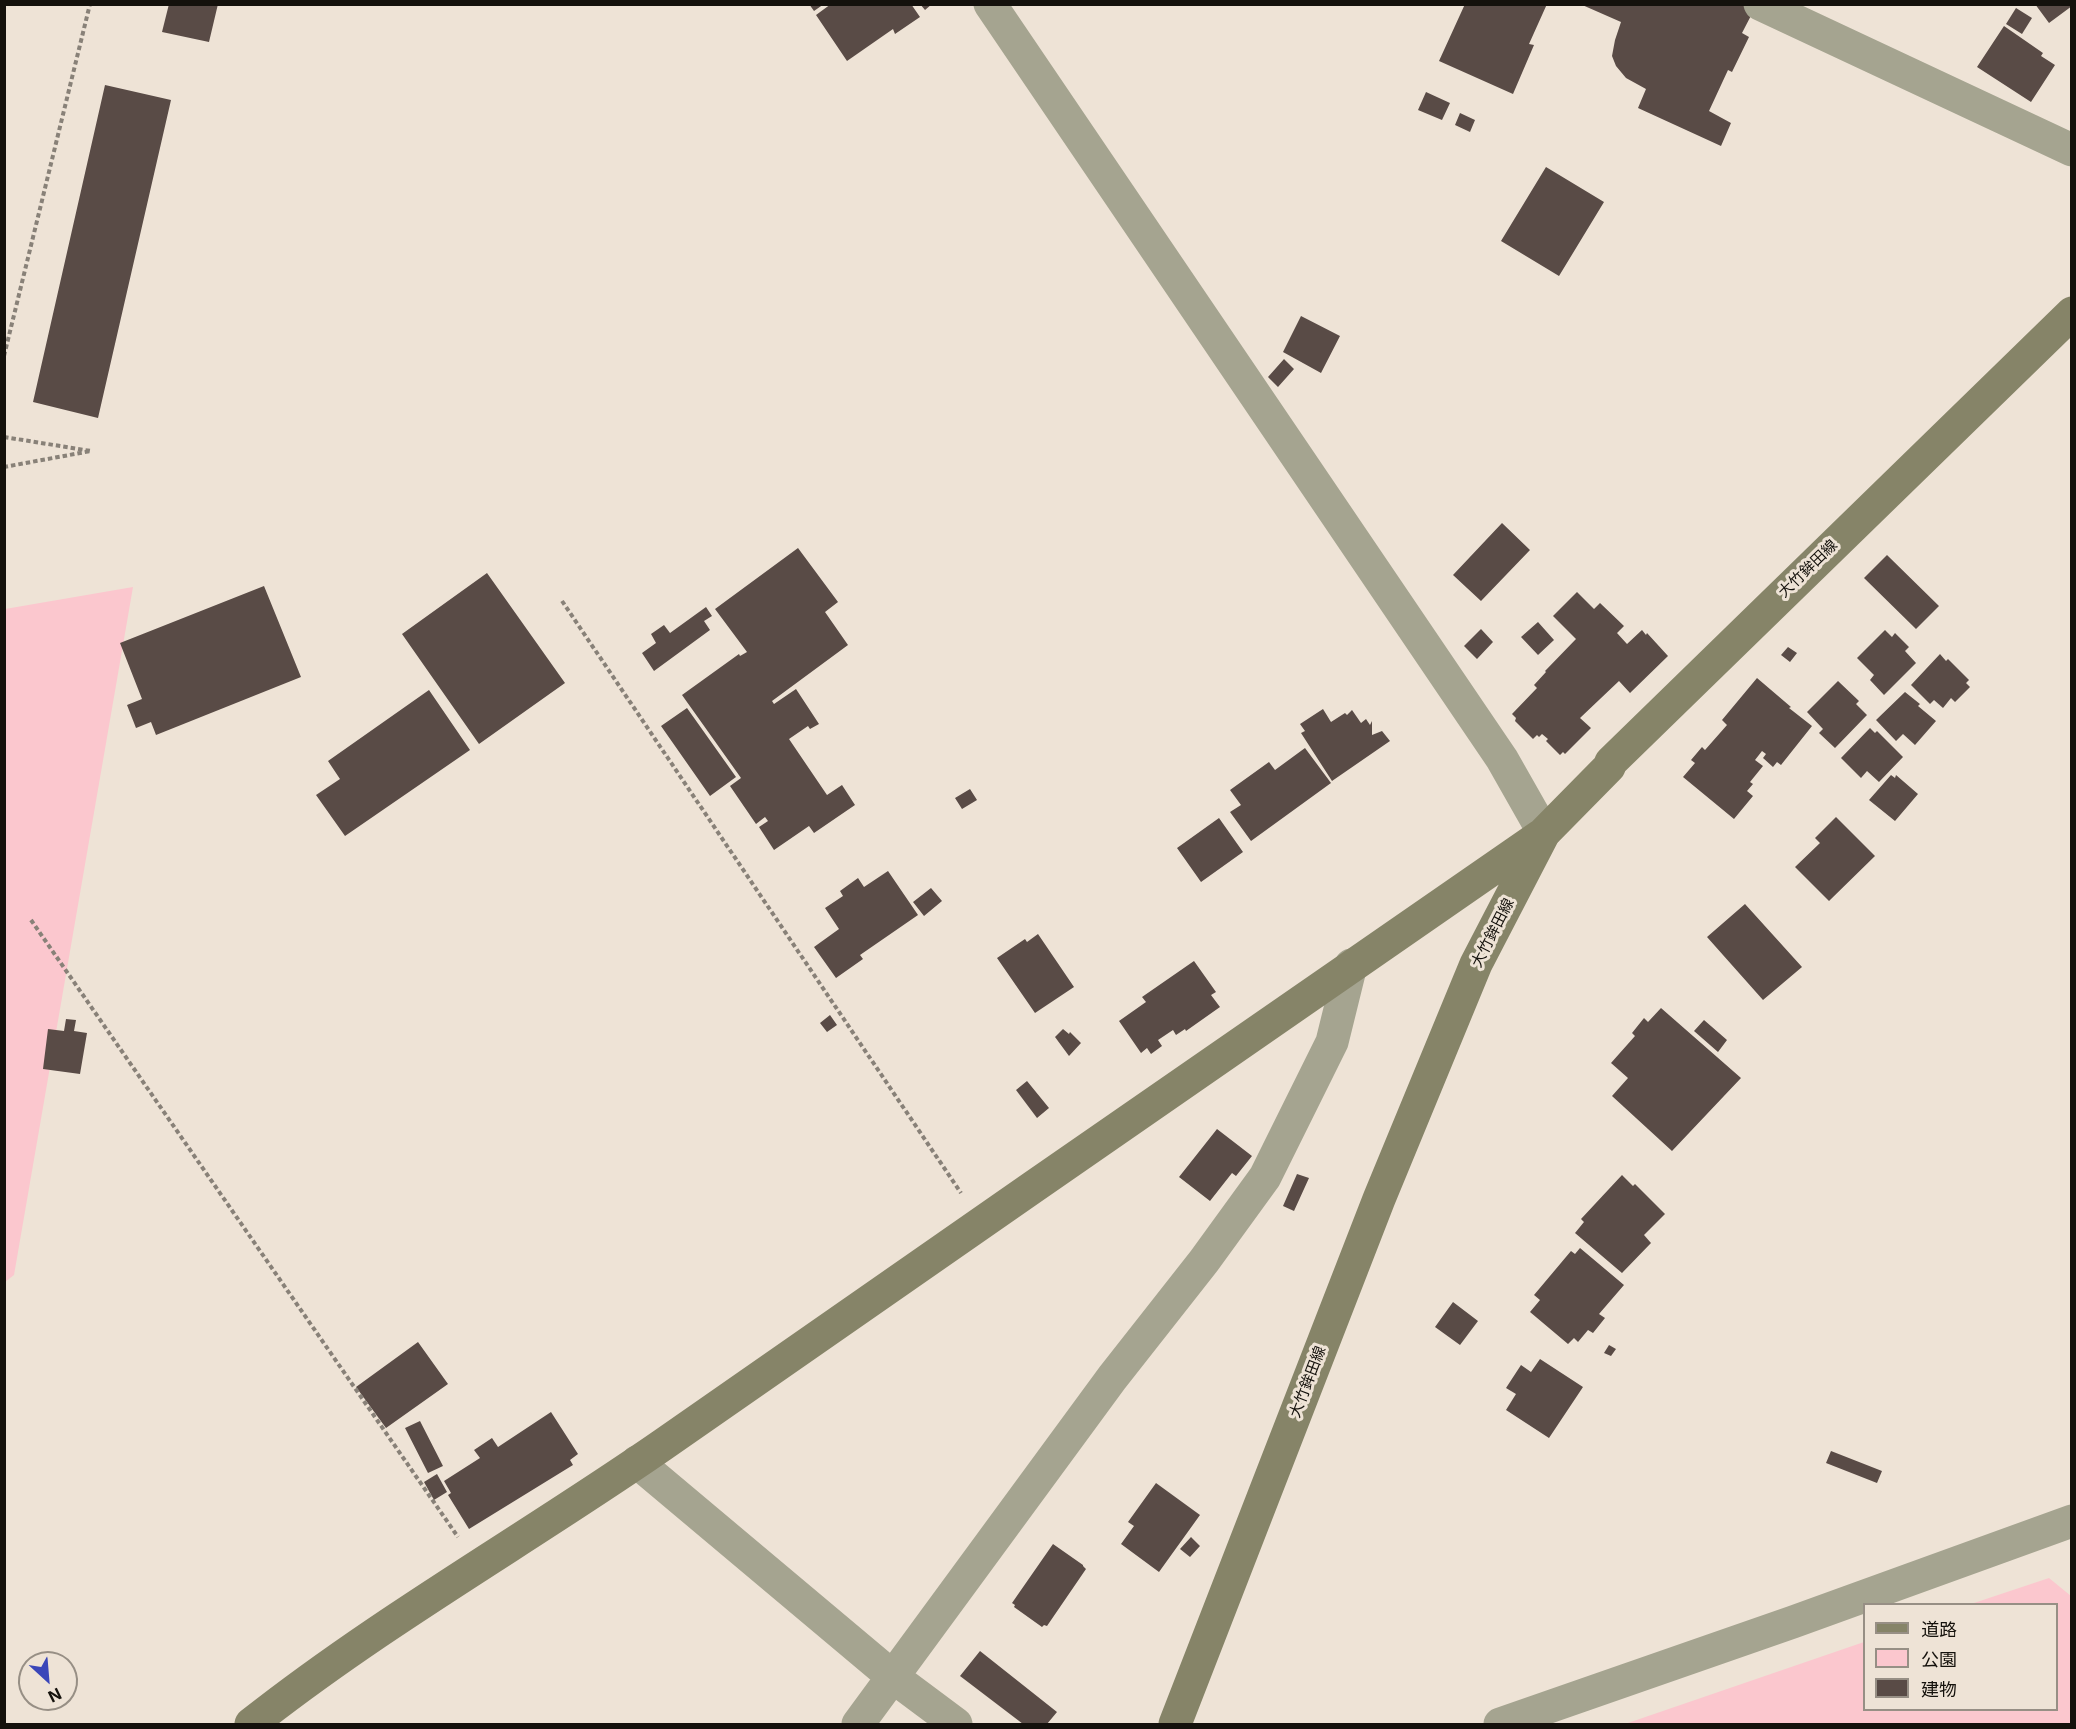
<!DOCTYPE html>
<meta charset="utf-8">
<style>
body{margin:0}
#map{position:relative;width:2076px;height:1729px;overflow:hidden;background:#eee3d6;font-family:Inter,"Noto Sans JP",sans-serif}
canvas{display:block}
.frame{position:absolute;inset:0;border:6px solid #14110c;pointer-events:none}
.legend{position:absolute;left:1863px;top:1603px;width:195px;height:108px;box-sizing:border-box;background:#eee3d6;border:2px solid #978f85;margin:0;padding:8px 10px;list-style:none;font-size:18px;color:#14110c}
.legend li{display:flex;align-items:center;gap:12px;height:30px}
.legend b{width:30px;border:2px solid #978f85}
.north{position:absolute;left:18px;top:1651px;width:60px;height:60px;box-sizing:border-box;background:#eee3d6;border:2px solid #978f85;border-radius:50%;rotate:154deg;font-size:16px;font-weight:700;line-height:24px;text-align:center;color:#14110c}
.north::after{content:'';display:block;margin:auto;width:21px;height:27px;background:#3a46b9;clip-path:polygon(50% 0,100% 100%,50% 72%,0 100%)}
</style>
<div id="map">
<canvas width="2076" height="1729"></canvas>
<div class="frame"></div>
<ul class="legend">
<li><b style="height:8px;background:#868468"></b>道路</li>
<li><b style="height:16px;background:#fbc7ce"></b>公園</li>
<li><b style="height:16px;background:#594b46"></b>建物</li>
</ul>
<div class="north">N</div>
</div>
<script>
const context = document.querySelector('canvas').getContext('2d');
context.lineJoin = 'round';
function fill(path, color) { context.fillStyle = color; context.fill(path, 'evenodd'); }
function strokePath(path, color, width, dash) { context.strokeStyle = color; context.lineWidth = width; context.lineCap = dash ? 'butt' : 'round'; context.setLineDash(dash || []); context.stroke(path); }
function drawText(font, color, halo, rows, align = 'center') {
  context.font = font + ' Inter,"Noto Sans JP",sans-serif'; context.lineWidth = 6; context.setLineDash([]); context.textBaseline = 'middle'; context.strokeStyle = halo; context.fillStyle = color; for (const [text, x, y, turn = 0] of rows) {
    context.save(); context.translate(x, y); context.rotate((+turn || 0) * Math.PI / 180); context.textAlign = isNaN(turn) ? turn : align; if (halo) context.strokeText(text, 0, 0); context.fillText(text, 0, 0); context.restore();
  }
}
const green = new Path2D(`
 M133 587 14 1275 5 1282V609Z
 M2049 1578 2071 1596V1724H1625L1864 1642V1710H2056V1604H1971Z`);
const building = new Path2D(`
 M169 4H218L209 42 162 32Z
 M809 4H824L814 11Z
 M831 4H911L920 17 895 34 893 29 847 61 816 15Z
 M920 4H932L925 10Z
 M1465 4H1547L1529 44 1534 45 1513 94 1439 61Z
 M1580 4H1757L1742 33 1749 37 1732 72 1728 70 1709 111 1731 123 1721 146 1638 108 1646 89 1626 78 1616 66 1612 56 1615 40 1621 22Z
 M2035 4H2072V6L2049 23Z
 M2016 8 2032 18 2022 34 2006 24Z
 M2004 26 2043 53 2041 56 2055 65 2031 102 1977 67Z
 M105 85 171 100 98 418 33 402Z
 M1426 92 1450 103 1442 120 1418 110Z
 M1460 113 1475 120 1470 132 1455 125Z
 M1546 167 1604 202 1559 276 1501 241Z
 M1301 316 1340 336 1321 373 1283 352Z
 M1284 359 1294 369 1278 387 1268 377Z
 M1502 523 1530 550 1481 601 1453 575Z
 M798 548 838 602 825 612 848 645 772 701 774 704 796 689 819 724 810 729 808 726 789 739 827 795 842 785 855 805 814 833 809 826 774 850 759 827 768 821 765 817 756 824 730 786 741 778 682 695 739 654 740 656 747 652 715 609Z
 M1887 555 1939 606 1916 629 1864 578Z
 M487 573 565 683 479 744 402 634Z
 M264 586 301 677 156 735 151 722 136 728 127 705 142 699 120 643Z
 M1577 592 1594 609 1600 603 1624 626 1617 633 1627 644 1642 630 1646 635 1647 633 1668 656 1630 693 1619 681 1580 718 1591 728 1565 754 1563 752 1560 755 1546 741 1548 739 1542 734 1539 737 1537 735 1533 739 1515 721 1516 718 1512 714 1537 688 1534 685 1546 672 1545 671 1576 639 1553 616Z
 M706 607 712 616 704 621 710 630 654 671 642 653 656 643 651 634 664 625 670 633Z
 M1538 622 1554 640 1538 655 1521 637Z
 M1481 629 1493 642 1477 659 1464 646Z
 M1885 630 1892 637 1895 633 1909 647 1905 651 1916 663 1884 695 1870 680 1874 675 1857 658Z
 M1788 647 1797 653 1790 662 1781 655Z
 M1940 654 1946 661 1948 659 1969 680 1966 683 1970 687 1955 702 1951 698 1943 708 1934 700 1930 704 1911 685Z
 M1757 678 1791 707 1789 708 1812 726 1781 765 1777 762 1773 767 1763 758 1766 754 1762 751 1755 760 1763 766 1750 782 1753 784 1747 791 1753 796 1734 819 1683 777 1695 763 1691 760 1702 747 1705 750 1727 725 1722 720Z
 M1838 681 1859 701 1856 704 1867 715 1835 748 1819 733 1823 729 1807 712Z
 M429 690 470 750 345 836 316 795 340 779 328 761Z
 M1905 692 1920 704 1918 706 1936 721 1915 745 1903 734 1896 741 1876 720Z
 M687 708 736 777 710 796 661 726Z
 M1323 709 1331 722 1345 713 1347 715 1352 710 1361 723 1366 719 1370 725 1372 721V735L1382 731 1390 741 1332 781 1301 733 1305 731 1300 724Z
 M1870 728 1875 733 1877 731 1903 757 1879 782 1867 771 1861 778 1841 758Z
 M1305 748 1331 783 1251 841 1230 812 1241 805 1230 790 1269 762 1275 770Z
 M1891 775 1895 778 1896 775 1918 794 1895 821 1869 800Z
 M970 789 977 800 962 809 955 798Z
 M1836 817 1875 856 1829 901 1795 867 1820 843 1815 838Z
 M1219 818 1243 852 1201 882 1177 848Z
 M888 871 918 915 860 955 863 959 836 978 814 947 839 929 825 908 843 896 840 891 858 878 864 887Z
 M931 888 942 901 924 916 913 902Z
 M1745 904 1802 967 1763 1000 1707 937Z
 M1038 934 1074 987 1035 1013 997 958 1025 939 1027 942Z
 M1194 961 1216 992 1211 995 1220 1007 1186 1031 1185 1029 1176 1035 1173 1030 1158 1040 1162 1046 1151 1054 1147 1048 1141 1053 1119 1021 1146 1002 1142 997Z
 M1661 1008 1741 1078 1672 1151 1612 1096 1628 1078 1611 1063 1635 1036 1632 1033 1644 1018 1648 1022Z
 M830 1015 837 1025 827 1032 820 1023Z
 M66 1019 76 1020 74 1031 87 1033 80 1074 43 1069 48 1029 64 1031Z
 M1704 1020 1727 1040 1718 1052 1694 1031Z
 M1063 1029 1069 1034 1070 1032 1081 1043 1069 1056 1055 1037Z
 M1027 1081 1049 1108 1037 1118 1016 1090Z
 M1217 1129 1252 1156 1236 1176 1232 1173 1210 1201 1179 1177Z
 M1297 1174 1309 1178 1294 1211 1283 1206Z
 M1622 1175 1633 1186 1635 1184 1665 1214 1644 1235 1651 1243 1622 1273 1575 1233 1584 1222 1581 1219Z
 M1580 1248 1624 1285 1599 1314 1605 1318 1593 1333 1588 1330 1578 1342 1574 1338 1568 1344 1530 1312 1540 1300 1534 1295 1571 1251 1575 1254Z
 M1453 1302 1478 1321 1460 1345 1435 1327Z
 M418 1342 448 1384 386 1428 356 1387Z
 M1609 1345 1616 1349 1611 1356 1604 1353Z
 M1540 1359 1583 1387 1549 1438 1506 1410 1516 1394 1506 1388 1521 1365 1531 1372Z
 M551 1412 578 1454 570 1460 573 1465 469 1529 448 1495 451 1493 444 1481 480 1458 474 1450 492 1438 498 1447Z
 M420 1421 443 1466 428 1473 405 1428Z
 M1831 1451 1882 1471 1877 1483 1826 1463Z
 M437 1474 447 1492 434 1500 424 1482Z
 M1156 1483 1200 1515 1159 1572 1121 1544 1134 1526 1128 1522Z
 M1191 1537 1200 1546 1190 1557 1180 1549Z
 M1053 1544 1083 1565V1566L1086 1569 1047 1626 1044 1625 1042 1627 1014 1607 1015 1605 1012 1603Z
 M980 1651 1057 1712 1047 1724H1023L960 1676Z`);
const path = new Path2D(`
 M4 356 90 4
 M4 437 91 451 4 467
 M562 601 961 1193
 M31 920 458 1537`);
const street = new Path2D(`
 M990 4 1502 759 1544 833
 M1760 4 2072 150
 M637 1462 893 1677 956 1724
 M858 1724 1112 1378 1204 1261 1265 1177 1332 1042 1351 965
 M1500 1724 1793 1622 2072 1521`);
const secondary = new Path2D(`
 M251 1724C380 1622 525 1540 661 1446 954 1243 1246 1037 1540 836
 M1175 1724 1379 1199 1476 964 1544 833 1609 767 1611 762 2072 313`);
const streetNames = [
 ["大竹鉾田線",1808,569,-44],
 ["大竹鉾田線",1493,933,-63],
 ["大竹鉾田線",1308,1382,-69]
];
fill(green, '#fbc7ce');
fill(building, '#594b46');
strokePath(path, '#888178', 4, [4.5, 3]);
strokePath(street, '#a5a490', 33);
strokePath(secondary, '#868468', 33);
drawText('15px', '#14110c', '#eee3d6', streetNames);
</script>
